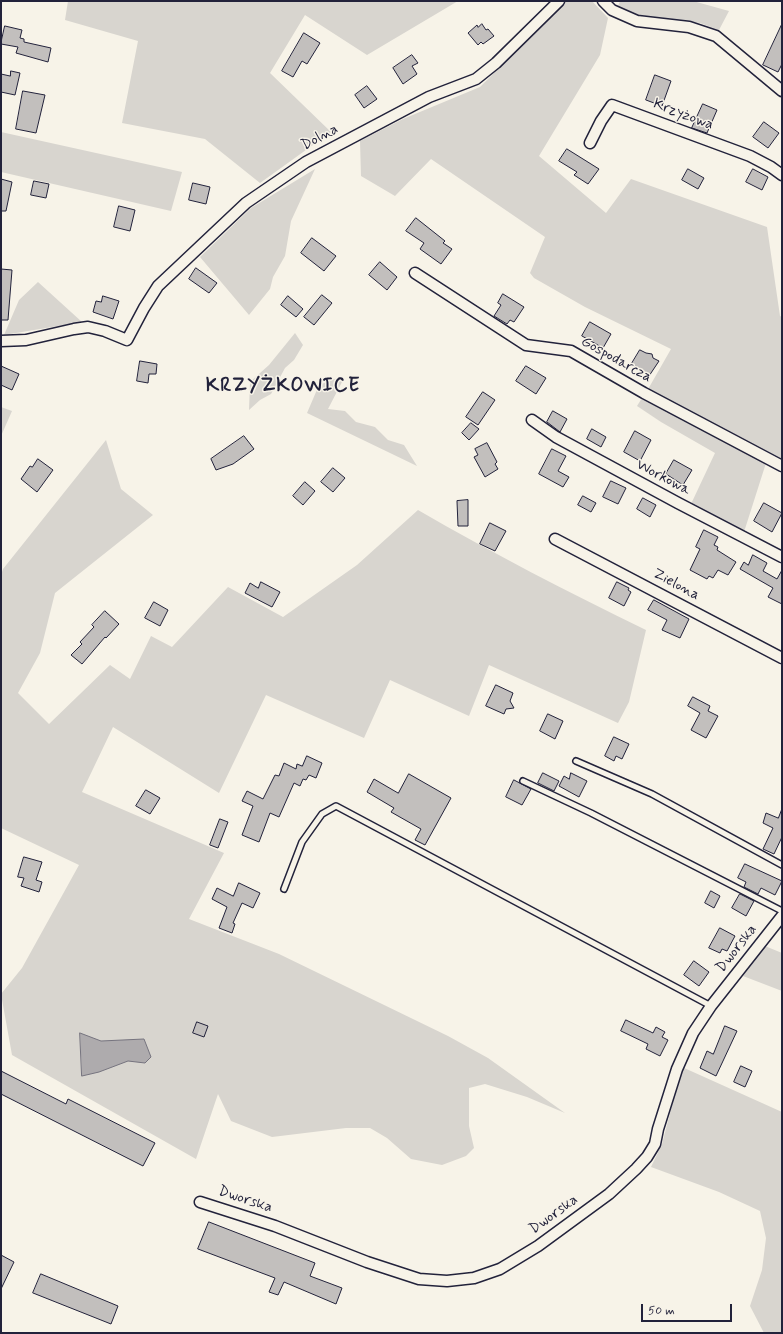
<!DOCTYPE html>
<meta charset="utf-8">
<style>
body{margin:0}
#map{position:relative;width:783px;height:1334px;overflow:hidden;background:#f7f3e8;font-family:Mynerve,sans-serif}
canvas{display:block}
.frame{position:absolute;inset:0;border:2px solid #22223b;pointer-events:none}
.scale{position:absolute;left:641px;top:1304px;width:91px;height:18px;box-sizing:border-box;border:2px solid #22223b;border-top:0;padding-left:5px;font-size:12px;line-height:14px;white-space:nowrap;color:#22223b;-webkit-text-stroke:3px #f7f3e8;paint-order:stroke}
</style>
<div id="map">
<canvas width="783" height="1334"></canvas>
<div class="frame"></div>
<div class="scale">50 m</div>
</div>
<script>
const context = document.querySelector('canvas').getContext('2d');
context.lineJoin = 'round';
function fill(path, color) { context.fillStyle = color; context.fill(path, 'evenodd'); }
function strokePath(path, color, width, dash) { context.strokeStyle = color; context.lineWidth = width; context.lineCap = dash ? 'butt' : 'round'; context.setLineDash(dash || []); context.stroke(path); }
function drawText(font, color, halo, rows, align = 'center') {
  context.font = font + ' Mynerve,sans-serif'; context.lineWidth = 3; context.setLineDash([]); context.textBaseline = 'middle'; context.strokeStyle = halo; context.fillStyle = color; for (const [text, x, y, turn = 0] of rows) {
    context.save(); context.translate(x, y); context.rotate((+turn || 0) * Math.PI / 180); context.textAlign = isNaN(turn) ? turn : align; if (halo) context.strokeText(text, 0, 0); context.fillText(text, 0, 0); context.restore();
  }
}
const green = new Path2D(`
 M68 1H458L367 55 305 15 270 73 331 132 260 183 205 139 122 123 138 41 65 20Z
 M566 1H592L608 18 600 55 539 156 606 213 631 179 767 227 780 316 782 317V461L647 391 671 349 585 307 534 278 530 273 545 237 431 159 395 196 361 176 360 141 403 119 480 87Z
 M620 1H693L729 11 719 30 700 23 664 18 636 15 618 6Z
 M1 132 182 172 171 211 1 172Z
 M315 169 291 221 285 256 273 277 270 289 249 315 200 257 251 208Z
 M38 282 82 322 4 335 19 300Z
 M295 333 303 345 294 360 285 368 271 394 260 400 249 410 250 382 269 365Z
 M337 378 343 380 328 409 345 411 356 422 375 427 388 440 404 445 417 466 307 413 319 385Z
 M642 398 766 463 744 532 691 504 715 453 661 422 637 406Z
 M1 407 12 411 1 436Z
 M106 440 121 489 153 515 55 593 40 653 18 693 49 724 110 665 130 679 151 636 172 647 228 587 283 617 357 565 418 510C492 553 568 592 646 630L629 702 618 723 489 665 469 716 390 680 364 738 266 695 219 793 113 727 82 792 224 853 189 919 279 954 448 1036 488 1058 565 1113 527 1097 485 1084 469 1088V1126L474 1148 466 1156 442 1165 411 1159 387 1138 370 1128H346L272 1137 231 1121 218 1094 196 1159 12 1055 1 994 22 968 79 865 1 828V575L3 569Z
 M765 946 782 953V991L743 976Z
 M682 1067 782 1112V1333H764L750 1306 762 1270 766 1238 760 1211 719 1192 651 1167 662 1144Z`);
const water = new Path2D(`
 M80 1033 101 1041 144 1039 151 1057 145 1063 128 1061 99 1072 82 1076Z`);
const building = new Path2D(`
 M482 24 486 30 488 29 494 36 483 44 481 42 478 45 468 33 477 25 478 27Z
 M782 24V64L778 72 763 65Z
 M5 26 22 30 20 38 24 39V42L51 48 48 62 16 53 18 47 1 44Z
 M304 33 320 43 307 64 302 61 293 77 282 71Z
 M412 55 418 63 412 66 417 74 403 84 393 68Z
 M11 71 20 73 15 95 1 92V74L10 76Z
 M655 75 671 81 662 106 646 100Z
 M367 86 377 99 364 108 355 95Z
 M23 91 45 95 36 133 16 129Z
 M703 104 717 110 707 133 692 128Z
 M764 122 779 133 768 148 753 137Z
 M567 149 599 169 588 184 574 175 577 172 559 161Z
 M688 169 704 178 698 189 682 180Z
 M753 169 768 177 762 190 746 182Z
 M1 179 12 182 6 211H1Z
 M34 181 49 184 46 198 31 195Z
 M193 183 210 187 206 204 189 200Z
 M119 206 135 210 130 231 114 227Z
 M416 218 445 241 443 243 452 249 441 264 420 249 424 243 406 231Z
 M312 238 336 256 324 271 301 253Z
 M380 262 397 277 387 290 369 275Z
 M196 268 217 283 209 293 189 279Z
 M1 269 12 270 8 320H1Z
 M503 294 524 307 514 322 510 320 507 324 494 316 501 305 498 303Z
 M322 295 332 303 314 325 304 317Z
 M103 296 119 301 113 319 93 312 96 301 101 302Z
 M288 296 303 309 296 317 281 305Z
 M590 322 611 334 603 348 582 336Z
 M640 350 646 353 652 354 653 358 659 361 649 376 631 365Z
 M140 361 157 364 156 374H149L148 383 137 381Z
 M1 366 19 374 12 390 1 385Z
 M526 366 546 378 536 394 516 381Z
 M483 392 495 400 478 425 466 417Z
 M553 411 567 419 560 432 547 422Z
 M471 423 479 429 469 440 462 433Z
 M592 429 606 437 601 447 587 439Z
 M635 431 651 440 640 461 624 452Z
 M244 436 254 449 233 464 216 470 211 459Z
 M487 443 497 462 495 464 498 469 485 477 474 457 478 455 475 449Z
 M552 449 566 456 558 471 569 477 563 487 539 474Z
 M38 459 53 470 37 492 21 479 30 466 32 467Z
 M674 460 692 470 683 485 666 474Z
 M333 468 345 478 333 492 321 482Z
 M611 481 626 488 618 504 603 497Z
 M305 482 315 491 303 505 293 496Z
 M583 496 596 503 591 512 578 505Z
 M643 498 656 505 650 517 637 509Z
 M468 500V526H458L457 501Z
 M764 503 782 513 772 532 754 521Z
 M490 523 506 531 495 551 480 544Z
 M704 530 718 537 714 545 718 547 717 550 736 562 728 575 718 570 713 578 709 576 707 579 690 570 700 549 696 547Z
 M753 555 767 563 763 571 777 579 782 570V604L768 597 773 588 740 569 744 562 748 565Z
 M261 582 280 592 272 607 245 593 250 583 258 588Z
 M617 582 629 588 628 590 631 592 624 606 609 598Z
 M654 600 689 619 680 638 662 630 667 620 648 610Z
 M154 602 168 610 160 626 145 618Z
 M105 611 119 624 106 638 105 637 82 664 71 655 82 644 80 642 94 627 92 625Z
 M496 685 513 693 510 701 514 708 506 709 504 714 486 706Z
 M693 697 710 706 708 711 718 716 706 738 691 730 700 713 688 706Z
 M548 714 563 721 555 739 540 731Z
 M614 737 629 744 622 759 616 756 614 761 605 756Z
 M307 756 322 763 316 778 309 775 306 780 303 779 300 786 294 783 279 817 270 813 259 842 242 835 253 806 242 801 247 791 263 799 275 775 279 776 284 763 296 769 297 764 302 766Z
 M543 773 559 781 554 791 538 783Z
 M571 773 587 781 579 797 559 786 564 776 569 779Z
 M409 774 451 798 425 845 415 840 421 829 391 812 394 808 367 792 374 779 398 793Z
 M514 780 531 789 522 805 506 797Z
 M146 790 160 798 150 814 136 806Z
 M782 809V837L774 854 763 849 773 828 763 823 766 813 778 818Z
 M220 819 228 822 218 848 210 845Z
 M24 857 42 862 36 880 42 882 39 892 21 886 24 878 18 877Z
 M745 864 782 881 775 895 761 888 758 894 744 887 746 882 738 878Z
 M239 883 260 893 253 908 242 903 233 923 235 924 232 933 219 928 227 907 212 899 217 888 233 896Z
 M711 891 720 896 714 908 705 903Z
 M740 894 754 901 746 916 732 908Z
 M720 928 735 936 727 951 722 949 720 953 709 948Z
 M694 961 709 972 699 986 684 975Z
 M626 1020 653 1033 656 1027 665 1032 662 1037 668 1040 660 1056 646 1049 648 1044 621 1031Z
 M197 1022 208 1026 204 1037 193 1033Z
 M725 1026 737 1031 716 1076 700 1068 707 1051 713 1054Z
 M741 1066 752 1071 745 1087 734 1082Z
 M1 1071 66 1104 68 1099 155 1143 143 1166 1 1094Z
 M209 1222 315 1263 310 1276 342 1288 336 1304 284 1282 278 1295 269 1292 275 1278 198 1249Z
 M1 1255 14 1262 1 1289Z
 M41 1274 118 1306 111 1324 33 1293Z`);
const service = new Path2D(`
 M576 761 652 794 782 865
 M523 781 591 813 782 911
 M284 889 302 842 322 814 336 806 711 1006`);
const minor = new Path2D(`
 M603 1 612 10 637 21 689 27 716 36 782 91
 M590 143 601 121 612 105 750 156 771 167 782 175
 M415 273 526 345 571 351 644 393 782 466
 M1 341 26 340 74 329 88 327 105 331 127 340 144 308 158 286 246 203 306 162 429 97 476 79 496 63 559 1
 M532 420 556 437 678 503 782 557
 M555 539 782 658
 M200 1202 275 1226 367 1262 419 1279 447 1281 474 1278 500 1269 538 1246 609 1194 636 1169 647 1157 655 1144 658 1129 677 1069 693 1033 711 1006 782 916`);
const streetNames = [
 ["Krzyżowa",683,115,21],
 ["Dolna",320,138,-28],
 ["Gospodarcza",616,360,29],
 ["Workowa",663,478,28],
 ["Zielona",676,585,28],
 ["Dworska",737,949,-52],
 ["Dworska",245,1200,18],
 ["Dworska",554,1215,-36]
];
const districtNames = [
 ["KRZYŻKOWICE",283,387]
];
fill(green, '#d8d5cf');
fill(water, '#aeabad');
strokePath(water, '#76747f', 1);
fill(building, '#c2bfbd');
strokePath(building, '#22223b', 1);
strokePath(service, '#22223b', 8);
strokePath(minor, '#22223b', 13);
strokePath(service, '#f7f3e8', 5);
strokePath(minor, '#f7f3e8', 10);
drawText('15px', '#22223b', '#f7f3e8', streetNames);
context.letterSpacing = '1px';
drawText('bold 19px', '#22223b', '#f7f3e8', districtNames);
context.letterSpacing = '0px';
</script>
